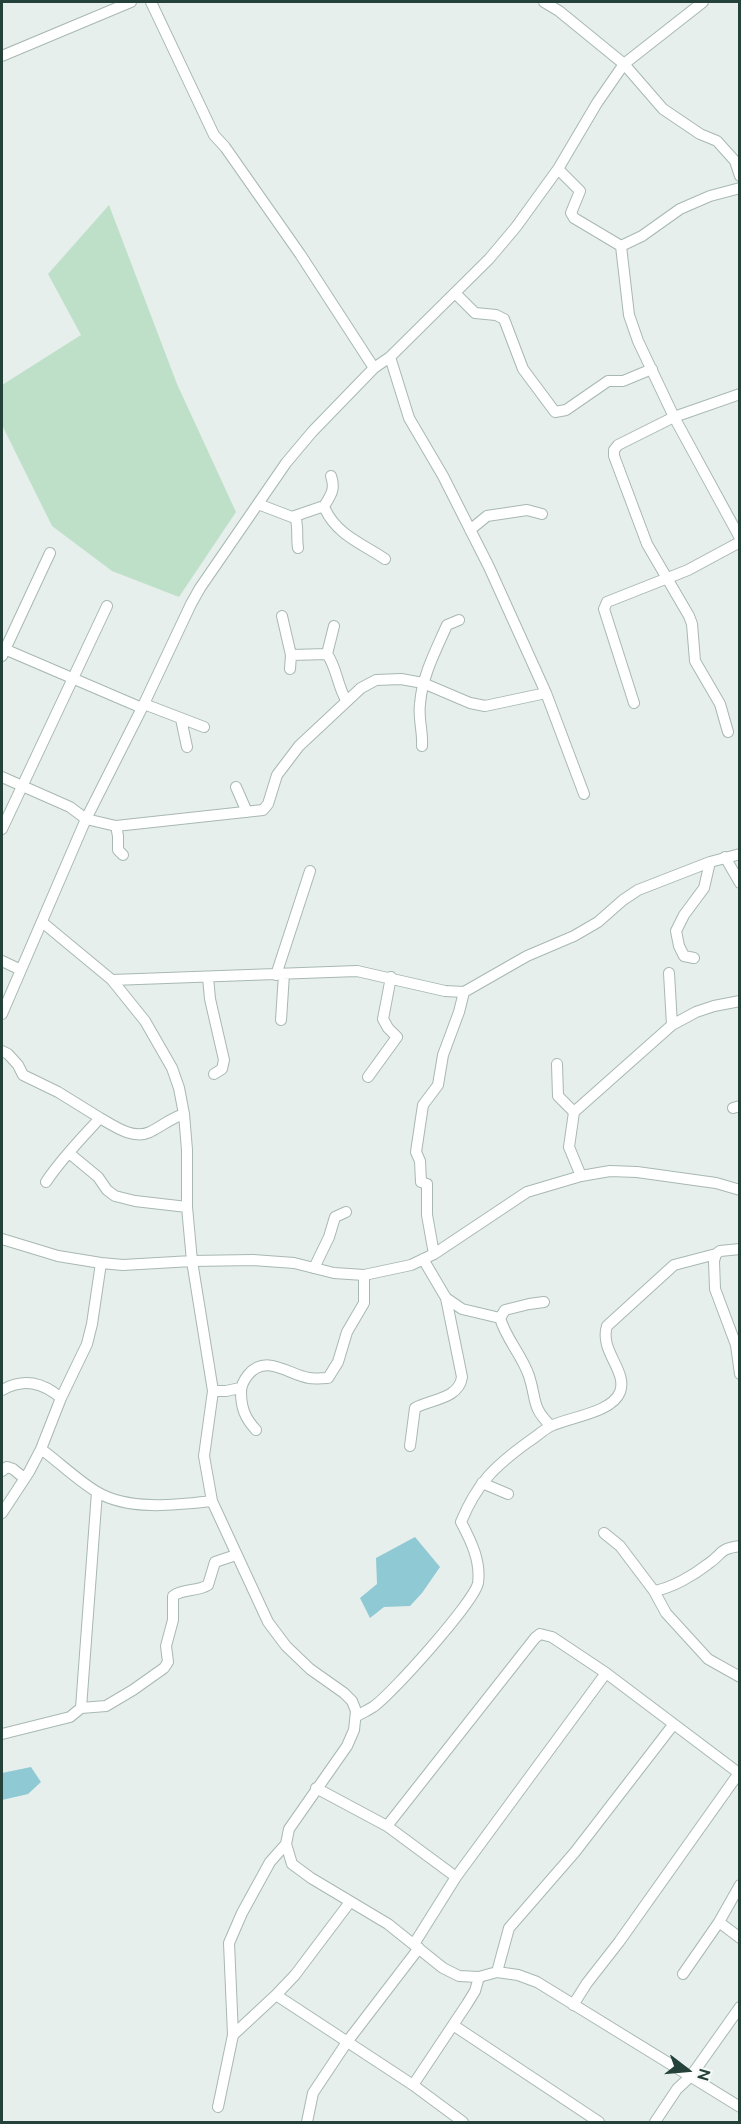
<!DOCTYPE html>
<style>
body{margin:0}
#map{position:relative;width:741px;height:2124px;overflow:hidden;background:#e6efeb;font-family:Ubuntu,sans-serif}
canvas{display:block}
.frame{position:absolute;inset:0;border:3px solid #24423a;pointer-events:none}
.north{position:absolute;left:657px;top:2040px;width:60px;height:60px;-webkit-text-stroke:4px #f7fbf9;paint-order:stroke;rotate:106deg;font-size:16px;font-weight:700;line-height:24px;text-align:center;color:#24423a}
.north::after{content:'';display:block;margin:auto;width:21px;height:27px;background:#24423a;clip-path:polygon(50% 0,100% 100%,50% 72%,0 100%)}
</style>
<div id="map">
<canvas width="741" height="2124"></canvas>
<div class="frame"></div>
<div class="north">N</div>
</div>
<script>
const context = document.querySelector('canvas').getContext('2d');
context.lineJoin = 'round';
function fill(path, color) { context.fillStyle = color; context.fill(path, 'evenodd'); }
function strokePath(path, color, width, dash) { context.strokeStyle = color; context.lineWidth = width; context.lineCap = dash ? 'butt' : 'round'; context.setLineDash(dash || []); context.stroke(path); }
const green = new Path2D(`
 M109 205 177 384 236 512 179 597 112 571 52 526 2 425V385L81 335 48 274Z`);
const water = new Path2D(`
 M415 1537 440 1567 422 1593 410 1606 384 1607 370 1618 360 1598 377 1584 376 1558Z
 M31 1767 41 1782 28 1794 2 1800V1773Z`);
const minor = new Path2D(`
 M151 2 214 135 225 147 300 254 374 368
 M544 2 559 11 624 64 663 109 700 134 717 141 735 161 740 176
 M2 56 131 2
 M558 169 580 191 571 213 574 218 621 246 642 236 680 209 710 196 740 188
 M621 246 629 315 638 341 674 417 740 538
 M455 293 475 313 496 315 504 319 523 369 555 412 566 410 608 381H623L652 369
 M390 357 409 418 443 476 489 567 546 693 584 794
 M258 504 292 517 321 507 325 509C337 535 363 544 385 559
 M323 508C330 496 336 490 331 476
 M295 516C299 527 296 536 298 548
 M470 530 487 516 527 510 542 514
 M282 616 291 655 290 669
 M2 648 142 708
 M327 654C337 668 337 685 346 700
 M291 655 327 654 334 626
 M2 656 50 553
 M634 703 604 609 607 602 688 570 740 542
 M144 704 204 727
 M181 719 187 747
 M728 732 720 704 695 661 692 624 689 616 647 544 614 456V450L618 445 674 417 740 394
 M422 746C423 731 418 719 420 704 422 676 436 650 447 625L459 620
 M2 777 70 807 86 819 116 826 263 810 268 804 277 775 299 746 361 688 376 680 401 679 423 683 470 703 485 706 546 693
 M236 787 247 812
 M116 826 118 836V850L123 855
 M2 829 107 606
 M725 857 740 883
 M42 922 112 980 357 971 445 991 464 992 527 956 574 936 598 922 623 900 638 890 710 862 740 854
 M694 958 684 956 679 946 676 931 684 915 704 888 710 862
 M2 961 21 970
 M669 973 672 1025
 M276 975 310 871
 M208 977 210 999 224 1060 222 1069 214 1074
 M112 980 145 1021 172 1068 179 1088 184 1114 187 1150V1207L192 1261 213 1391 204 1456 212 1501 268 1622 286 1646 310 1669 344 1693 352 1701 356 1711 354 1730 347 1746 289 1829 286 1844 292 1864 311 1878 388 1924 443 1968 459 1976 479 1977 497 1972 518 1975 537 1982 740 2107
 M2 1014 86 819 142 708 191 604 200 588 286 463 312 432 374 368 390 357 489 259 516 227 558 169 597 103 624 64 703 2
 M281 1020 284 974
 M2 1051 8 1054 18 1065 23 1075 58 1092 100 1118
 M557 1064 558 1096 574 1112
 M368 1077 397 1037 388 1028 383 1019 391 977
 M733 1108 740 1106
 M69 1153 98 1177 107 1190 115 1196 135 1201 187 1207
 M581 1176 569 1147 574 1112 672 1025 696 1012 714 1006 740 1001
 M46 1182C61 1159 81 1139 100 1118 114 1126 133 1140 150 1132 162 1126 171 1118 184 1114
 M2 1239 58 1256 101 1263 123 1265 192 1261 253 1260 294 1263 334 1273 364 1275 411 1265 434 1254 527 1192 581 1176 610 1171 637 1172 716 1183 740 1190
 M740 1249 720 1251 716 1254 714 1261 715 1289 736 1345 740 1374
 M434 1254 427 1215V1184L421 1182 420 1161 416 1152 423 1105 438 1085 443 1055 459 1012 464 992
 M423 1259 446 1298 462 1309 500 1318C506 1339 522 1355 529 1376 537 1400 531 1407 551 1426
 M314 1268 329 1237 335 1217 346 1212
 M500 1318 505 1310 529 1304 544 1302
 M2 1390C24 1378 42 1382 61 1398
 M213 1391H226L240 1388
 M256 1430C245 1418 241 1408 241 1392 241 1386 244 1380 248 1375 266 1353 289 1375 309 1378 315 1379 322 1378 328 1378L338 1362 347 1332 364 1303V1275
 M410 1446 415 1408C431 1399 459 1399 462 1377L446 1298
 M41 1449C60 1463 77 1480 97 1492 129 1511 176 1505 212 1501
 M2 1471 7 1467 13 1469 24 1478
 M482 1483 508 1494
 M2 1513 29 1472 41 1449 61 1398 87 1344 92 1324 101 1263
 M604 1533 620 1546 654 1591 666 1613 708 1659 740 1677
 M654 1591C672 1588 694 1575 708 1564 724 1553 718 1549 740 1546
 M81 1708 106 1706 133 1690 164 1668 168 1662 166 1646 173 1620V1596C184 1588 197 1592 208 1585L215 1562 236 1555
 M357 1716C362 1713 368 1710 373 1707 391 1695 475 1601 478 1583 481 1561 471 1541 461 1522 477 1483 495 1466 528 1442 536 1437 543 1430 551 1426 569 1417 612 1413 620 1392 628 1371 599 1351 607 1326L674 1265 716 1254
 M2 1734 70 1717 81 1708 97 1492
 M316 1788 387 1826 456 1877
 M387 1826 535 1638 540 1634 552 1637 606 1673 740 1774
 M740 1885 719 1922 740 1938
 M350 1902 295 1975 276 1995 413 2085 463 2122
 M414 1944 456 1877 606 1673
 M497 1972 509 1928 575 1852 673 1725
 M683 1974 719 1922
 M573 2005 587 1983 619 1942 739 1773
 M453 2025 599 2122
 M233 2035 276 1995
 M413 2085 467 2004 475 1991 479 1977
 M218 2107 233 2035 229 1943 242 1913 270 1862 286 1844
 M307 2122 313 2093 347 2042 419 1948
 M655 2122 677 2089 691 2076 740 2007`);
fill(green, '#bfe0c8');
fill(water, '#8ec9d4');
strokePath(minor, '#a8b8b2', 12);
strokePath(minor, '#fff', 10);
</script>
